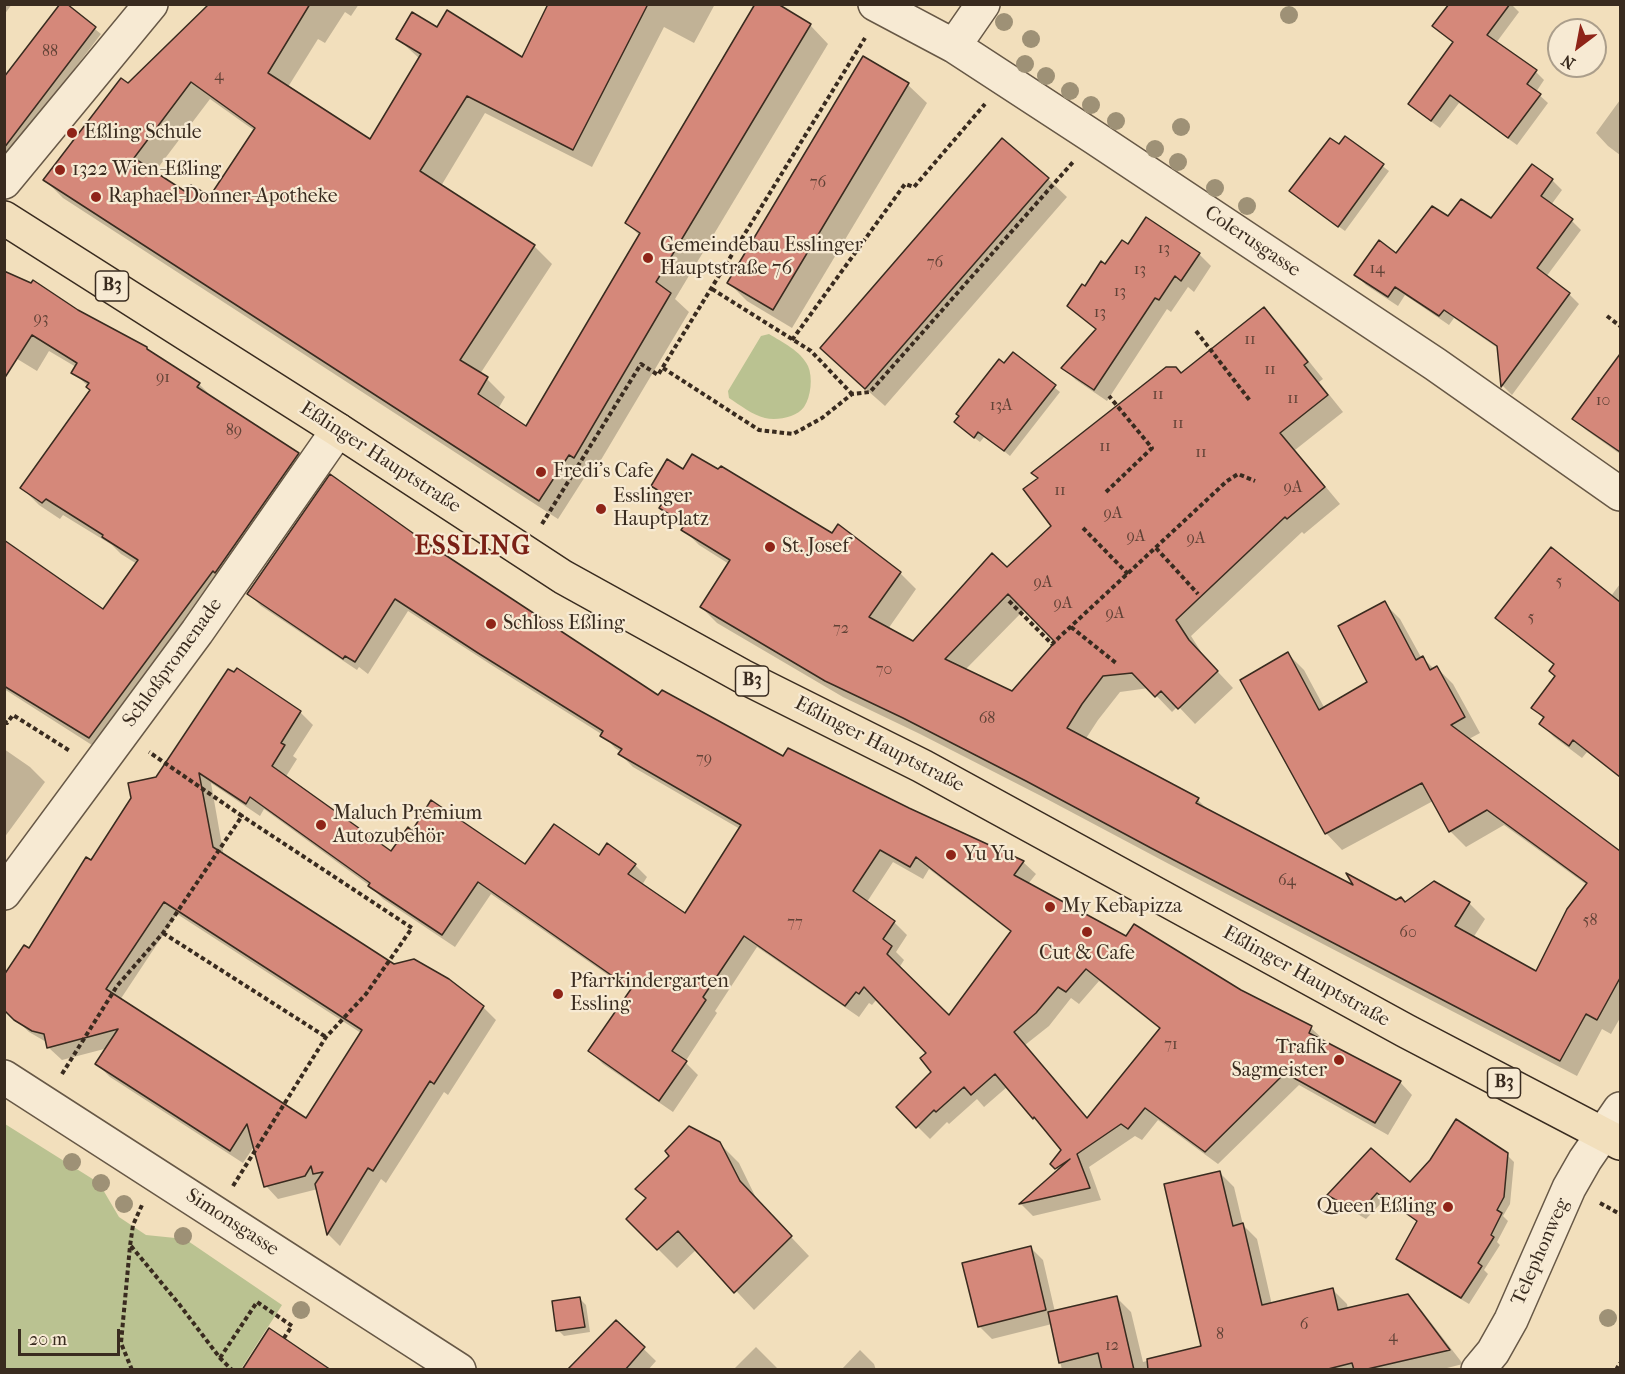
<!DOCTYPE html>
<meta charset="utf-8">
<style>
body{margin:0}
#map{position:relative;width:1625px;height:1374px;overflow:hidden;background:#f2dfbc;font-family:"IM FELL French Canon",serif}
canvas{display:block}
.frame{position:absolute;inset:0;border:6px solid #392b1f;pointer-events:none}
.north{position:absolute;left:1547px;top:18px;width:60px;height:60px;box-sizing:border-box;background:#f7ead3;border:2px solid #ab9e8b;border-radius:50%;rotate:212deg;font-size:16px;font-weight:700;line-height:24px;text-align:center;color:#392b1f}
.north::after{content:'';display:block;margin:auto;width:21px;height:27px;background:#8f2418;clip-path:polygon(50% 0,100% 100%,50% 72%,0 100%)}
.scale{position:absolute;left:18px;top:1329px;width:102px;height:27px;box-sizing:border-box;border:3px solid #392b1f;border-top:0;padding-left:8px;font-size:18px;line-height:21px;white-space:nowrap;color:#392b1f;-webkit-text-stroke:4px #f7ead3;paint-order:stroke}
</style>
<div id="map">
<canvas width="1625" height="1374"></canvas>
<div class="frame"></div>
<div class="north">N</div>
<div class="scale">20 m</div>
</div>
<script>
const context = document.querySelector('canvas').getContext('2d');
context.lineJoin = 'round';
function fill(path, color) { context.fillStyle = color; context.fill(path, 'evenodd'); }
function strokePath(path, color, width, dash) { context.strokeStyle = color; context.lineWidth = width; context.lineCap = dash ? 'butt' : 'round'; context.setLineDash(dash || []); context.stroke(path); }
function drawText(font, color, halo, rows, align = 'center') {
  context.font = font + ' "IM FELL French Canon",serif'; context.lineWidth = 4.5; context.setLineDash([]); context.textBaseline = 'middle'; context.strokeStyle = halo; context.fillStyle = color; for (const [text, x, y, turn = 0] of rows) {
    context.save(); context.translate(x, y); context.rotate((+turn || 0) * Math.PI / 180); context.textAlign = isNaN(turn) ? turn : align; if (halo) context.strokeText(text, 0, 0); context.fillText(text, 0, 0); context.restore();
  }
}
const green = new Path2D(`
 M769 334C782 342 801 351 808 366 813 377 811 397 804 407 797 417 777 421 765 418 752 415 740 405 729 398L728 391 761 336Z
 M5 1124 99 1183 119 1217 146 1235 185 1239 282 1305 241 1369H5Z`);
const shadow = new Path2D(`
 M4 4H12L4 15Z
 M64 4 101 34 9 155 4 152V79Z
 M211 4H359L351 16 345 12 325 43 318 39 288 87 371 141 420 59 398 39 437 29 522 59 550 4H715L694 43 664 27 592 167 485 113 441 186 534 246 552 264 480 374 487 379 505 397 498 409 526 428 640 236 627 223 810 25 828 44 675 299 689 312 592 475 588 472 558 519 63 198 45 180 128 85ZM210 99 255 131 211 199 186 194 154 173Z
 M1451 4H1511L1519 12 1496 43 1536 72 1544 80 1536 92 1548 103 1517 145 1459 103 1440 128 1418 112 1410 103 1454 43 1434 26Z
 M864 58 908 85 927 103 792 328 747 301 729 283Z
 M1620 100V155L1608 146 1596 133Z
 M1345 138 1389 171 1345 231 1297 197 1291 191Z
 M1532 166 1552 180 1562 190 1551 205 1572 221 1581 230 1546 277 1569 294 1579 304 1512 395 1503 386 1499 349 1454 318 1449 325 1405 295 1398 306 1366 285 1356 275 1397 255 1448 218 1491 220Z
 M1048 179 1067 197 885 406 840 366Z
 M1128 246 1199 254 1211 266 1194 292 1188 287 1171 312 1167 309 1107 401 1076 380 1063 368 1097 330 1069 305 1106 266Z
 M4 272 147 348 152 354 199 384 216 401 298 454 315 471 106 754 4 689V557L103 611 137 564 121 554 112 545 63 515 60 519 39 505 22 488 92 390 73 372 76 367 49 351 37 371 14 357Z
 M1264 309 1280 325 1323 379 1319 382 1343 412 1295 450 1340 504 1304 534 1302 532 1191 636 1205 658 1233 688 1195 724 1178 706 1172 712 1149 688 1120 692 1098 720 1085 740 1198 800 1211 813 1357 889 1406 904 1469 903 1485 919 1473 938 1536 973 1587 885 1504 825 1466 847 1450 831 1433 801 1342 850 1326 833 1288 654 1304 670 1325 709 1369 683 1384 603 1400 619 1422 659 1423 658 1434 669 1437 668 1453 684 1480 733 1469 739 1620 853V1018L1611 1034 1602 1029 1577 1076 1169 864 1043 797 920 734 843 697 717 623 701 607 729 564 699 545 683 529 684 528 677 524 661 508 666 500 653 486 684 472 832 535 838 526 900 573 916 589 888 629 913 643 1007 569 1053 526 1182 374ZM1025 609 1057 642 1013 693 965 670Z
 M1013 354 1060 392 1010 456 985 436 980 442 961 428Z
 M1620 357V454L1586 430 1574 419Z
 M423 542 659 697 784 758 908 809 1023 862 1036 874 1028 884 1127 938 1240 991 1311 1028 1324 1040 1323 1042 1400 1082 1412 1095 1388 1135 1299 1085 1218 1164 1158 1120 1142 1140 1135 1136 1089 1167 1101 1200 1033 1216 1021 1204 1059 1171 1052 1164 1063 1150 1007 1087 984 1107 977 1099 949 1124 947 1122 930 1139 898 1107 933 1073 928 1053 877 999 872 1005 869 1003 859 1017 757 947 715 1011 717 1013 685 1062 698 1075 673 1112 603 1064 590 1051 631 991 491 894 455 947 383 899 370 886 264 809 260 816 211 783 224 857 393 965 483 1007 496 1020 448 1095 444 1092 386 1183 381 1179 340 1246 328 1234 318 1189 278 1199 266 1186 255 1145 243 1163 110 1077 97 1064 108 1048 62 1060 49 1048 48 1043 29 1032 4 1008 29 950 91 862 157 778 300 712 313 725 293 756 297 759 285 778 392 853 412 833 525 866 600 857 635 865 647 877 642 885 686 915 740 829 633 767 620 754 621 752 615 748 603 735 493 666 408 611 368 674 359 667 357 670 261 606 249 594ZM893 862 923 879 929 869 1012 933 950 1017 899 968 904 960 896 952 907 935 894 922 867 902ZM177 914 361 1033 306 1120 120 1000ZM1099 981 1161 1030 1088 1119 1025 1045 1049 1026 1071 998 1079 1004Z
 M1620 584V700L1615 707 1620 711V778L1587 752 1582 758 1554 737 1541 724 1544 719 1533 708 1557 677 1555 666 1511 631 1497 618 1611 596Z
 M4 749 30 767 45 782 4 838Z
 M719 1143 739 1163 758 1202 809 1256 754 1310 697 1249 677 1268 628 1219 648 1199Z
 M1507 1155 1514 1162 1510 1204 1503 1216 1508 1221 1497 1242 1500 1245 1484 1270 1488 1274 1469 1304 1404 1265 1398 1259 1418 1222 1385 1199 1366 1219 1336 1201 1329 1195 1411 1185Z
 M1219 1172 1234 1187 1243 1225 1257 1239 1272 1305 1333 1290 1347 1304 1348 1309 1408 1296 1422 1311 1463 1364 1439 1370H1062L1052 1324 992 1339 980 1327 1030 1247 1043 1260 1055 1312 1116 1297 1131 1312 1143 1362 1203 1347Z
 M580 1299 586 1305 590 1332 564 1336 558 1330Z
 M616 1322 656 1361 648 1370H577Z
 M756 1347 779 1370H733Z
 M860 1350 874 1364 876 1370H841Z`);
const building = new Path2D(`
 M60 4H67L96 27 4 148V77Z
 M209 4H310L268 73 370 139 421 54 396 39 412 12 437 27 447 10 522 57 548 4H648L573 150 467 96 420 171 535 245 460 360 488 377 478 394 526 426 640 233 625 223 755 4H778L811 24 656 282 671 293 574 458 569 455 539 501 43 180 121 78 128 83ZM191 82 255 128 210 196 191 185 186 192 134 158Z
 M1449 4H1510L1487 35 1537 70 1527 84 1541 94 1508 138 1450 95 1431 121 1408 104 1453 42 1432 26Z
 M863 56 909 83 773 310 727 283Z
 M1345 136 1384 164 1338 227 1289 191 1330 138 1339 144Z
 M1002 138 1049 178 865 389 820 348Z
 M1532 164 1553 179 1541 196 1573 219 1537 268 1570 293 1501 387 1497 346 1444 310 1439 316 1395 287 1388 297 1354 275 1379 240 1396 253 1432 206 1448 216 1461 199 1491 218Z
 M1146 217 1200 253 1181 281 1175 276 1159 300 1155 298 1094 390 1061 368 1096 329 1067 306 1082 284 1085 286 1101 261 1105 264 1122 240 1128 244Z
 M4 271 31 283 33 280 78 310 147 347V349L200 383 197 387 299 453 215 573 213 571 89 738 4 686V540L103 609 138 560 102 537 103 535 46 499 42 503 20 488 90 390 86 387 89 383 71 373 77 363 32 335 4 379Z
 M1264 307 1308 362 1304 365 1328 395 1280 433 1325 487 1287 519 1285 517 1176 620 1189 640 1218 671 1178 709 1161 691 1155 697 1132 673 1103 676 1082 704 1067 728 1199 798 1196 803 1353 885 1346 873 1396 900 1401 897 1405 902 1434 881 1470 902 1455 926 1536 971 1567 909 1587 883 1487 810 1449 832 1422 783 1325 834 1240 680 1288 652 1319 710 1367 682 1338 626 1385 601 1416 660 1423 656 1430 670 1437 666 1465 717 1451 725 1620 851V978L1597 1020 1586 1014 1560 1061 1151 848 1026 781 903 718 825 681 700 607 730 560 681 530 685 524 659 508 667 496 651 486 667 459 683 469 692 454 718 469 721 466 832 533 838 524 901 572 869 617 913 641 992 553 1007 567 1051 526 1023 489 1038 478 1031 473 1166 367H1176L1181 373ZM1008 594 1055 642 1012 691 945 659Z
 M1013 352 1056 385 1004 451 978 432 974 438 954 422 959 416 956 414 999 359 1004 363Z
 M1620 354V452L1572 419Z
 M330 474 424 541 658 695 662 690 783 756 788 748 909 808 1024 861 1014 875 1126 936 1134 924 1241 990 1312 1026 1309 1033 1401 1081 1375 1123 1285 1073 1205 1152 1145 1108 1128 1129 1121 1124 1077 1154 1090 1188 1019 1204 1070 1159 1055 1169 1050 1164 1061 1150 1034 1117 1033 1119 995 1074 971 1095 964 1087 936 1112 934 1110 916 1128 896 1107 931 1072 920 1058 926 1053 864 987 859 994 856 992 845 1006 744 936 703 997 706 1000 672 1051 687 1061 659 1101 588 1051 631 989 478 882 442 935 368 886 370 883 250 797 246 804 199 773 213 847 394 964 414 959 449 979 484 1006 434 1084 430 1081 373 1171 368 1168 327 1235 315 1184 323 1172 313 1174 311 1166 305 1176 264 1187 247 1124 230 1151 95 1064 118 1029 47 1048 44 1034 32 1031 14 1020 4 1010V975L24 945 29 948 86 857 91 860 131 798 128 783 156 777 228 669 234 672 237 668 301 711 281 743 285 745 272 766 391 851 408 827 412 831 431 800 525 864 554 824 599 855 607 843 636 864 628 874 685 913 741 825 618 754 622 749 600 736 603 731 478 653 395 599 355 662 345 656 343 659 247 594ZM880 850 910 867 916 857 1011 931 949 1015 887 954 892 946 883 939 895 921 853 891ZM164 902 362 1030 306 1118 106 989ZM1086 969 1160 1028 1087 1118 1014 1032 1036 1013 1058 987 1066 992Z
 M1551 547 1620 602V777L1573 740 1569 746 1539 724 1544 717 1531 708 1555 676 1549 671 1554 664 1495 618Z
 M1456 1119 1508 1153 1504 1197 1497 1210 1502 1213 1491 1235 1494 1237 1478 1263 1482 1266 1461 1298 1396 1259 1417 1221 1377 1193 1359 1213 1327 1195 1371 1148 1410 1182 1430 1160Z
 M689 1126 720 1142 740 1181 792 1236 734 1293 678 1231 657 1250 626 1219 646 1198 635 1189 669 1156 665 1151Z
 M1220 1171 1233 1226 1243 1223 1262 1305 1333 1288 1338 1310 1408 1294 1450 1350 1363 1370H1354L1352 1363 1324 1370H1148L1147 1359 1201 1346 1164 1184Z
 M1031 1246 1046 1310 978 1327 962 1263Z
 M1117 1296 1134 1370H1102L1098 1353 1059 1363 1048 1312Z
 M580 1297 585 1327 556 1331 552 1301Z
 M616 1320 645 1347 625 1370H567Z
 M269 1328 284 1338 331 1370H242Z`);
const path = new Path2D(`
 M712 289 811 351 852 394
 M1607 316 1620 326
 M1196 331 1251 402
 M792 340 905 184 914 187 985 104
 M663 368 759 430 793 434 822 418 852 394 870 392 1073 162
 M1106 492 1152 448 1109 396
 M542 524 641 364 658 375 865 38
 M1083 528 1128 574
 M1156 548 1198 594
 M1009 601 1052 644 1227 481 1238 474 1255 481
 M1071 627 1116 663
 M4 721 7 723 13 715 70 751
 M163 933 326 1037
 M62 1074 117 986 163 933 242 816 149 752
 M233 1186 326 1037 366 994 412 928 242 816
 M1600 1203 1620 1214
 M131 1246 179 1304 220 1358 232 1370
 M220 1358 257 1302 292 1326 284 1338
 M132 1370 121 1343 130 1246 133 1225 142 1205
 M1616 1370 1620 1363`);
const minor = new Path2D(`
 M875 4 954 46 1095 138 1435 364 1620 494
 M954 46 983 4
 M4 182 151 4
 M4 893 197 632 338 430
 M4 1077 459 1370
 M1478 1370 1493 1352 1511 1320 1569 1188 1585 1160 1620 1109`);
const major = new Path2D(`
 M4 218 338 430 563 577 742 676 922 766 1406 1031 1620 1143`);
const trees = [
 [1289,15],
 [1004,22],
 [1031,39],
 [1025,64],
 [1046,76],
 [1070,91],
 [1091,105],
 [1116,121],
 [1181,127],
 [1155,149],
 [1178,162],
 [1215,188],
 [1247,206],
 [72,1162],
 [101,1183],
 [124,1204],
 [183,1236],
 [301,1310],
 [1608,1318]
];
const markers = [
 [72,133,6,"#8f2418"],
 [60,170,6,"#8f2418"],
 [96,197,6,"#8f2418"],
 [648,258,6,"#8f2418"],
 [541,472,6,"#8f2418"],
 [601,509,6,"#8f2418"],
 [770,547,6,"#8f2418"],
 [491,624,6,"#8f2418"],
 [321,825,6,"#8f2418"],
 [951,855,6,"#8f2418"],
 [1050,907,6,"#8f2418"],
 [1087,932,6,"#8f2418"],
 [558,994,6,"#8f2418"],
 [1339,1060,6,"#8f2418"],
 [1448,1207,6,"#8f2418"]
];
const numberNames = [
 ["88",50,52],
 ["4",219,76],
 ["76",818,183],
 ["13",1164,249],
 ["76",935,263],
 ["14",1377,269],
 ["13",1140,270],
 ["13",1120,292],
 ["13",1100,313],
 ["93",41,319],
 ["11",1250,340],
 ["11",1270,370],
 ["91",163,378],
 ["11",1158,395],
 ["11",1293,399],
 ["10",1603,401],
 ["13A",1001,406],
 ["11",1178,424],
 ["89",234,431],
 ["11",1105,447],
 ["11",1201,453],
 ["9A",1293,488],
 ["11",1060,491],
 ["9A",1113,514],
 ["9A",1136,537],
 ["9A",1196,539],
 ["5",1559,582],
 ["9A",1043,583],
 ["9A",1063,604],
 ["9A",1115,614],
 ["5",1531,618],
 ["72",841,629],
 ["70",884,670],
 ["68",987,719],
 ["79",704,759],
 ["64",1287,881],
 ["58",1590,921],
 ["77",795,923],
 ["60",1408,933],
 ["71",1171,1045],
 ["6",1304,1325],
 ["8",1220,1335],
 ["4",1393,1337],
 ["12",1112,1346]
];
const shields = [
 [112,286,33],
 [752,681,33],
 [1504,1083,33]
];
const shieldNames = [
 ["B3",112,286],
 ["B3",752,681],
 ["B3",1504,1083]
];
const poiNames = [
 ["Eßling Schule",84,133],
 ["1322 Wien-Eßling",72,170],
 ["Raphael-Donner-Apotheke",108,197],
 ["Gemeindebau Esslinger",660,246],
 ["Hauptstraße 76",660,269],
 ["Fredi's Cafe",553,472],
 ["Esslinger",613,497],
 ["Hauptplatz",613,520],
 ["St. Josef",782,547],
 ["Schloss Eßling",503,624],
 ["Maluch Premium",333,814],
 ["Autozubehör",333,837],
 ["Yu Yu",963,855],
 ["My Kebapizza",1062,907],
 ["Cut & Cafe",1087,954,"center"],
 ["Pfarrkindergarten",570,982],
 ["Essling",570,1005],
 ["Trafik",1327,1048,"right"],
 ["Sagmeister",1327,1071,"right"],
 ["Queen Eßling",1436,1207,"right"]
];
const streetNames = [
 ["Colerusgasse",1252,242,34],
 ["Eßlinger Hauptstraße",380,458,33],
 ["Schloßpromenade",173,663,-54],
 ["Eßlinger Hauptstraße",879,745,27],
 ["Eßlinger Hauptstraße",1306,977,29],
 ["Simonsgasse",232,1223,33],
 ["Telephonweg",1541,1252,-66]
];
const districtNames = [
 ["ESSLING",473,548]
];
fill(green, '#bac291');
fill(shadow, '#0003');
fill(building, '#d5887a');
strokePath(building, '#392b1f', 1.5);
strokePath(minor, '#675846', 36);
strokePath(major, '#392b1f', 36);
strokePath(path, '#392b1f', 4, [4.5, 3]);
strokePath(minor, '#f7ead3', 33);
strokePath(major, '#f2dfbc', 33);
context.fillStyle = '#9e9176';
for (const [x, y] of trees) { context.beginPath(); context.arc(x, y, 9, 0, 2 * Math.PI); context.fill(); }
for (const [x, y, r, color] of markers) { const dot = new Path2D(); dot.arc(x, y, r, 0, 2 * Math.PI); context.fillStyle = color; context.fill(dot); strokePath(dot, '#f7ead3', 2); }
drawText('16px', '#604236', null, numberNames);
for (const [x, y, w] of shields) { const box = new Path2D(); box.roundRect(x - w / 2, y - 15, w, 30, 4.5); context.fillStyle = '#f7ead3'; context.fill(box); strokePath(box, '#392b1f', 1.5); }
drawText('bold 18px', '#392b1f', null, shieldNames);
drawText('20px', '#392b1f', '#f7ead3', poiNames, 'left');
drawText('20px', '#392b1f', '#f7ead3', streetNames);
context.letterSpacing = '1.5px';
drawText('bold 26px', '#7a1f14', '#f7ead3', districtNames);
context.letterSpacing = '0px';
</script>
